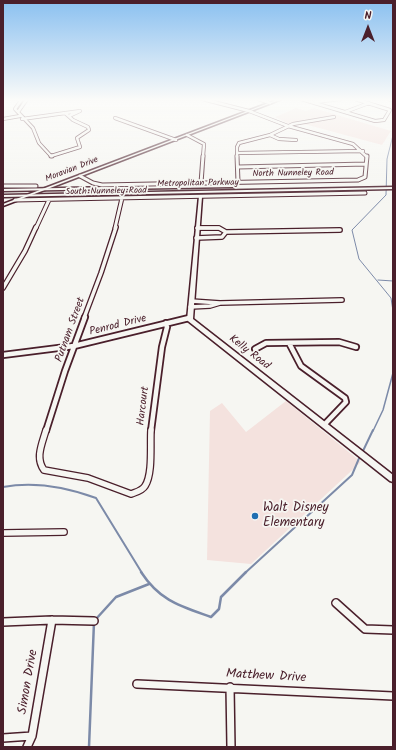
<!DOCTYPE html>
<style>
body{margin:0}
#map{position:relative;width:396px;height:750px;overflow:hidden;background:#f6f6f2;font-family:Kalam,sans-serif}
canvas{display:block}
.frame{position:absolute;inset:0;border:4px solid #4a1f2b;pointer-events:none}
.north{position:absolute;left:348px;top:8px;width:40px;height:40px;-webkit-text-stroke:3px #f6f6f2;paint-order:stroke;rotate:0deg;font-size:11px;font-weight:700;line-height:16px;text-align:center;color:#4a1f2b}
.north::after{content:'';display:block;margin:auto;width:14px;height:18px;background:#4a1f2b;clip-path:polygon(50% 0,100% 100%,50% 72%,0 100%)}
</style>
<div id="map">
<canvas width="396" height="750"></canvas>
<div class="frame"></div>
<div class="north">N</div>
</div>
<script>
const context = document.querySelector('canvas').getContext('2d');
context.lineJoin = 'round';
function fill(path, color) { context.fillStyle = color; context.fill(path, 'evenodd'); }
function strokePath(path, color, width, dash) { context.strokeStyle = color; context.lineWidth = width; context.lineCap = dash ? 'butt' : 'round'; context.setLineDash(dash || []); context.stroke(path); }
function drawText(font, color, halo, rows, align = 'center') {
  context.font = font + ' Kalam,sans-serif'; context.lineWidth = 3.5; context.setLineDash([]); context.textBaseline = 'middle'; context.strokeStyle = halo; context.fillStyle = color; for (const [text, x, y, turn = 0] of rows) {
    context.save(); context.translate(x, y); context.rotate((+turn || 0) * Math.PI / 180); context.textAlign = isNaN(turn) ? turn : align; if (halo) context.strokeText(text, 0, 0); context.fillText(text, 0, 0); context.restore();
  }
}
const built = new Path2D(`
 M296 108 306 111 314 108 391 131 382 145 308 125 289 124 275 117Z
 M286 401 361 462 251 564 207 560 210 411 222 403 246 432Z`);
const streamFar3 = new Path2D(`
 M393 135 387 159 386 195 352 230 359 259 391 298 393 311
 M378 280 393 281`);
const streamFar2 = new Path2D(`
 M373 431 383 410 393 373`);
const streamFar1 = new Path2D(`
 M362 453 373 430
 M3 487C35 481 66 487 96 498L142 573
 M245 573 352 475 360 456`);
const stream = new Path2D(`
 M141 572C160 601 180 606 211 617L219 609 221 597 246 572
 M96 619 116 597 149 584
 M89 747 94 622`);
const streetFar5 = new Path2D(`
 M22 99 15 109 33 128 39 143 51 156 80 147 77 138 89 130 88 127 73 120 65 113
 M202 99 249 111 288 126 353 144 367 157
 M258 99 270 103
 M301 99 375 121 384 120 390 110 355 99
 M388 99 393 100
 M315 102 341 99
 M18 112 27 99
 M345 112 369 103
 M115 118 176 140
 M3 119 20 116
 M22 119 80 111 69 116
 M187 135 204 144 203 157
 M270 135 279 139 296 140
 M237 153 363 151
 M237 157V147L239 143 270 135 293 124 334 117`);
const streetFar4 = new Path2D(`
 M51 156H52
 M237 156 238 182
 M238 167 366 164
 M80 176 93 183 102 185 358 180 365 177 367 156
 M201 183 203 156
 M3 186H36
 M15 200 365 193
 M36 228 49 200
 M115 228 122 198
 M197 228H219`);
const streetFar3 = new Path2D(`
 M226 232 340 230
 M196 238 222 237 226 232 219 228H197
 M3 288 25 251 36 227
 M220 303 342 300
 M190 307 210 306 220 303 191 301
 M84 318 101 273 116 227`);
const streetFar2 = new Path2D(`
 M289 343 301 366 345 398 346 402 324 425
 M255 349 266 343 339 342 356 347
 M3 355 74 346 189 318
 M46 431 65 371 85 317
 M151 431 162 347 167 327 166 323`);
const streetFar1 = new Path2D(`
 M46 430C42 444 35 458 44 470L88 478 131 494C136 492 142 491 145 486 153 474 150 445 151 430
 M3 533 64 532`);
const street = new Path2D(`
 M336 603 365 629 393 630
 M3 622 52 620 94 621
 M137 684 393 696
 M230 687 231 747
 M3 738 32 736
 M27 747 32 736 52 620`);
const secondary = new Path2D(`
 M279 99H282L3 206V204Z
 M199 196 202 197 193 319 393 475V482L390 481 188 321 187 320Z`);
const primary = new Path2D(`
 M235 185V187H233L3 191V189Z
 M393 187V189L3 197V195Z`);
const markers = [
 [255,516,4,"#1f6fb2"]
];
const farStreetnames = [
 ["Moravian Drive",72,170,-21],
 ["North Nunneley Road",293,174,-1],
 ["Metropolitan Parkway",198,184,-1],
 ["South Nunneley Road",106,192,-1]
];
const streetNames = [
 ["Penrod Drive",118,326,-14],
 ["Putnam Street",71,330,-70],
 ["Kelly Road",249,353,38],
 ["Harcourt",144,406,-83]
];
const nearPoinames = [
 ["Walt Disney",263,509],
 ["Elementary",263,524]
];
const nearStreetnames = [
 ["Matthew Drive",266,677,3],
 ["Simon Drive",29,682,-80]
];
fill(built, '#f4e2de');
strokePath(streamFar3, '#7c8aa8', 1);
strokePath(streamFar2, '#7c8aa8', 1.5);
strokePath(streamFar1, '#7c8aa8', 2);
strokePath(stream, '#7c8aa8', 2.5);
strokePath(streetFar5, '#4a1f2b', 4);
strokePath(streetFar4, '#4a1f2b', 5);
strokePath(streetFar3, '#4a1f2b', 6);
strokePath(streetFar2, '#4a1f2b', 8);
strokePath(streetFar1, '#4a1f2b', 8);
strokePath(street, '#4a1f2b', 10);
strokePath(secondary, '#4a1f2b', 3);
strokePath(primary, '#4a1f2b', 3);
strokePath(streetFar5, '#f6f6f2', 2.5);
strokePath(streetFar4, '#f6f6f2', 3);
strokePath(streetFar3, '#f6f6f2', 3.5);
strokePath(streetFar2, '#f6f6f2', 4.5);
strokePath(streetFar1, '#f6f6f2', 5.5);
strokePath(street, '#f6f6f2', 7);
fill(secondary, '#f6f6f2');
fill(primary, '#f6f6f2');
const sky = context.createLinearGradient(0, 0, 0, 204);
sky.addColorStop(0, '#8ac0f0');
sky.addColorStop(0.49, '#fbfbf9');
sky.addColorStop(1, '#fbfbf900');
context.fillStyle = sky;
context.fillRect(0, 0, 396, 204);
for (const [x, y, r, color] of markers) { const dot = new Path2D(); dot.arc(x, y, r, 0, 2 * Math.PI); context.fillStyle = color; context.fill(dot); strokePath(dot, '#f6f6f2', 1.5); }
drawText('9px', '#4a1f2b', '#f6f6f2', farStreetnames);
drawText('11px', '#4a1f2b', '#f6f6f2', streetNames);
drawText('13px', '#4a1f2b', '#f6f6f2', nearPoinames, 'left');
drawText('13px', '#4a1f2b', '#f6f6f2', nearStreetnames);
</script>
